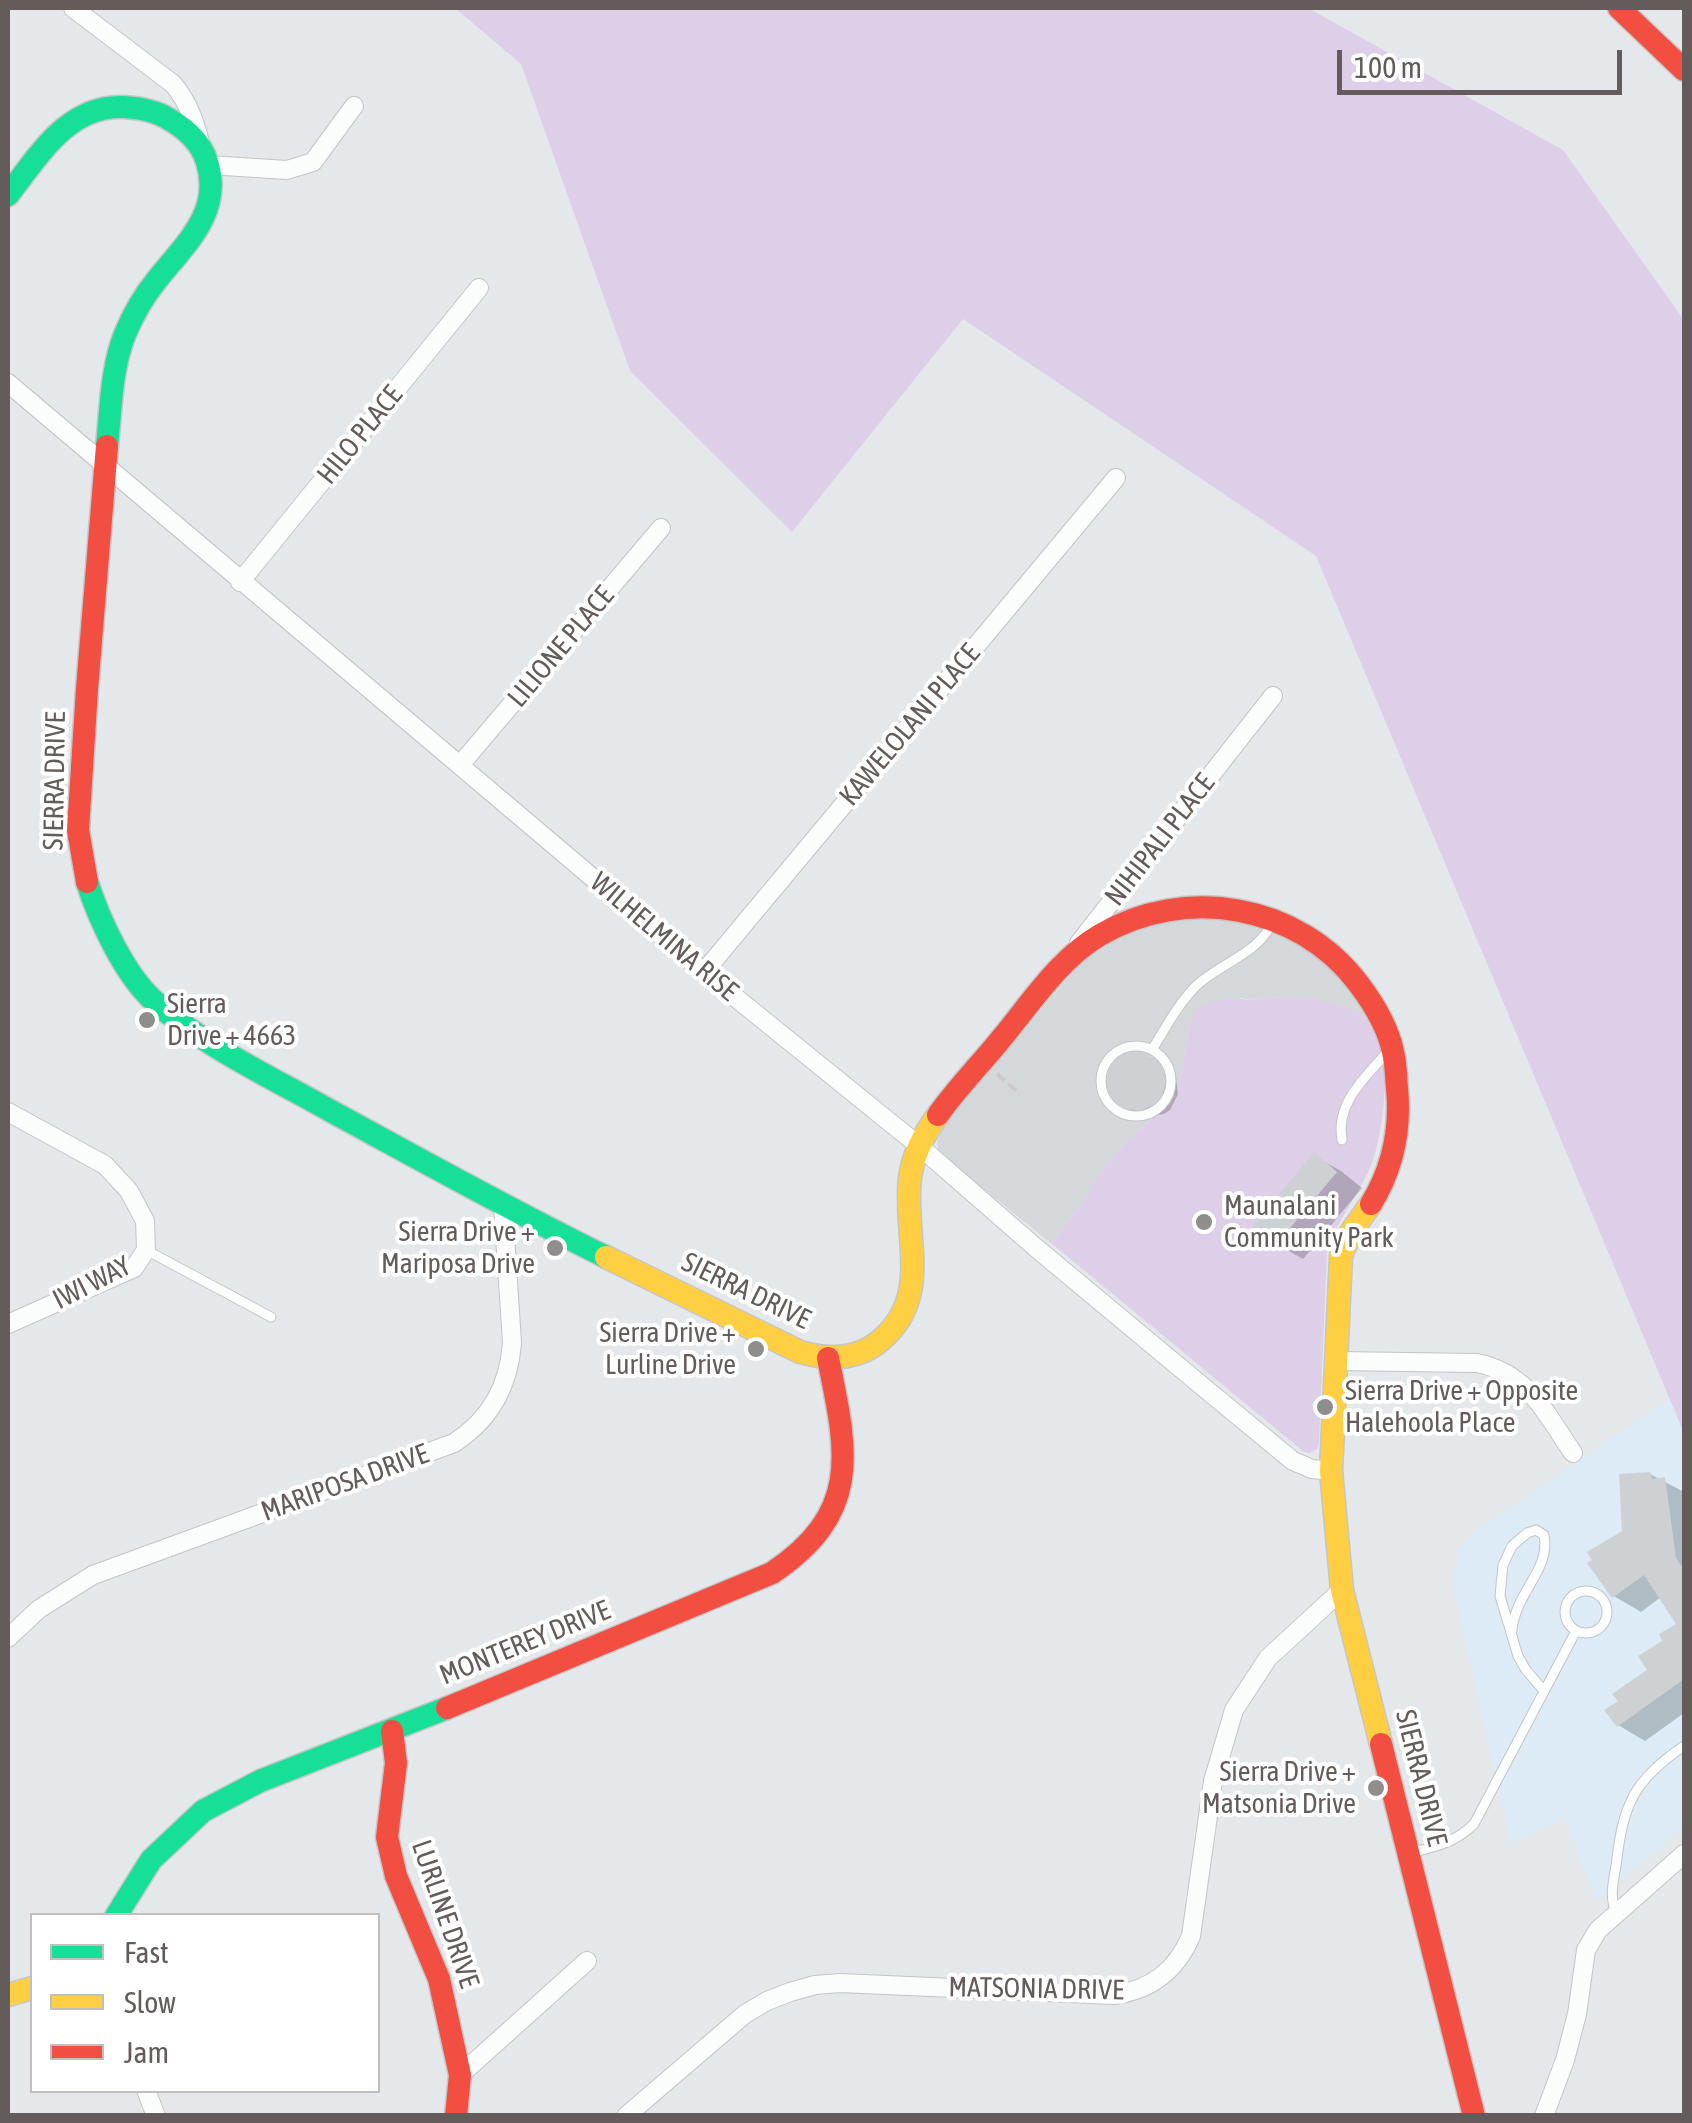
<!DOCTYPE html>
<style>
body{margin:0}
#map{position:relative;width:1692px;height:2123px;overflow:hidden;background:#e4e8eb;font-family:"Asap Condensed",sans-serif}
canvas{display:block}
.frame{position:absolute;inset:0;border:10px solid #635c5a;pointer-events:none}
.legend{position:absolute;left:30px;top:1913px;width:350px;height:180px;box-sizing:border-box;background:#fff;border:2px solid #c1bebd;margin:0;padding:12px 18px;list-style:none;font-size:30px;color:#635c5a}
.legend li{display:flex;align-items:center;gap:20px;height:50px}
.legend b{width:50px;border:2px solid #c1bebd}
.scale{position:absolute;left:1337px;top:50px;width:285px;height:45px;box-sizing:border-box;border:5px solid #635c5a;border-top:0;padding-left:12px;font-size:30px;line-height:35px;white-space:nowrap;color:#635c5a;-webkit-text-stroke:8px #fff;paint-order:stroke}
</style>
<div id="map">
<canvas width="1692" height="2123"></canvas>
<div class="frame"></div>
<ul class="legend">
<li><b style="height:12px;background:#16e098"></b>Fast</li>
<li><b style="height:12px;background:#ffcf43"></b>Slow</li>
<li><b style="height:12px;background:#f24e42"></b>Jam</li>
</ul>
<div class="scale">100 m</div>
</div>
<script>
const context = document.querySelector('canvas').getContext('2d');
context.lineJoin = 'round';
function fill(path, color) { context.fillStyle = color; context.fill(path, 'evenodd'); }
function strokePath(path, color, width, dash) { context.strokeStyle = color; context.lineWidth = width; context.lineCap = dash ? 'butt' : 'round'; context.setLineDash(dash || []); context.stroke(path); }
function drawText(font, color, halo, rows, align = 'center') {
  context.font = font + ' "Asap Condensed",sans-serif'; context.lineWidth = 8; context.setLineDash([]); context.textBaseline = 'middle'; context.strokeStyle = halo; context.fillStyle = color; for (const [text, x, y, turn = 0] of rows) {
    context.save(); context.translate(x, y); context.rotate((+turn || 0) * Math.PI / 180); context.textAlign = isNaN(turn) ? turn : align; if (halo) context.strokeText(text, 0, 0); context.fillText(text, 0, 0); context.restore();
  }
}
const commercial = new Path2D(`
 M1669 1399 1684 1433V1827L1597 1900 1564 1819 1511 1844 1454 1590V1566L1462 1545 1476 1531Z`);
const industrial = new Path2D(`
 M1200 915 1242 919 1301 943 1334 970 1361 1004 1371 1023 1358 1013 1333 1005 1281 997 1254 1000 1240 998 1190 1027 1178 1091 1171 1102 1122 1146 1098 1177 1077 1211 1051 1243 941 1155 938 1150 937 1134 1070 975 1085 960 1120 936 1159 921Z`);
const green = new Path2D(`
 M455 8H1308L1563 150 1684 320V1433L1316 556 963 319 792 532 630 371 521 64Z
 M1281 997C1307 998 1349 1001 1368 1021 1395 1047 1384 1131 1372 1163 1360 1194 1337 1219 1327 1251L1319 1442 1317 1449 1309 1453 1304 1452 1051 1243 1077 1211 1098 1177 1122 1146 1171 1102 1178 1091 1190 1027 1194 1014 1202 1005 1228 998 1254 1000Z`);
const shadow = new Path2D(`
 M1154 1060 1168 1068 1176 1077 1178 1094 1170 1110 1164 1114 1146 1117 1124 1106Z
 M1314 1156 1341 1171 1362 1188 1303 1259 1276 1244Z
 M1650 1474 1684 1492V1713L1645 1741 1618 1725 1665 1642 1679 1624 1661 1597 1641 1612 1614 1596 1625 1533Z`);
const building = new Path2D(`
 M1132 1051H1141L1149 1057H1155L1163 1067 1167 1076 1163 1095 1158 1103 1141 1111 1122 1108 1114 1103 1106 1086 1109 1067 1122 1053Z
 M1314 1152 1337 1172 1275 1246 1252 1227Z
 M1650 1472 1652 1479 1665 1477 1676 1558 1684 1570V1679L1617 1727 1604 1710 1618 1701 1612 1694 1647 1670 1638 1656 1662 1641 1659 1634 1676 1624 1644 1575 1612 1598 1587 1563 1592 1560 1587 1552 1622 1531 1619 1474Z`);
const path = new Path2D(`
 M997 1074 1020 1094`);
const lane = new Path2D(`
 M1101 1081a35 35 0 1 1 70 0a35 35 0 1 1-70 0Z
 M1152 1050C1166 1027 1178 1004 1197 985 1222 962 1261 953 1274 919
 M1342 1140C1335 1102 1367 1076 1390 1049
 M146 1250 271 1317
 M1565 1612a21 21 0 1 1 42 0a21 21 0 1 1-42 0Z
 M1512 1630C1516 1591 1551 1570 1544 1535L1536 1530 1527 1533 1512 1546 1503 1565 1500 1596 1518 1656 1526 1670 1544 1691
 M1409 1853C1434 1847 1455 1843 1474 1824L1576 1631
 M1617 1914C1609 1898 1613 1883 1616 1866 1623 1806 1632 1781 1684 1746`);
const street = new Path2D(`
 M73 8 173 84C189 103 195 122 201 146
 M209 165 287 170 313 162 354 106
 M8 383 704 972 918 1145 1035 1247 1202 1386 1293 1461 1312 1469 1331 1471
 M240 582 479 288
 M460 765 661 528
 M1079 943 1273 696
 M704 972 1116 478
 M8 1112 105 1165 129 1191 145 1221 146 1250 134 1268 8 1324
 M1337 1361 1477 1363C1528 1373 1546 1414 1573 1453
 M8 1638 39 1609 93 1575 454 1443C491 1419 509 1386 512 1342L503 1206
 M460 2075 587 1961
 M146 2090 156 2116
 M626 2116 745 2014 767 2001 790 1992 815 1985 840 1983 1114 1995C1151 1990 1176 1971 1191 1936L1213 1781 1234 1710 1268 1658 1342 1590
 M1544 2116 1565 2060 1577 2014 1586 1950 1598 1930 1684 1854`);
const fast = new Path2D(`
 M8 195C38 157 68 104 124 107 139 108 154 110 167 118 185 128 201 142 207 162 223 213 184 245 156 281 143 297 133 315 125 334 111 369 111 408 107 446
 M87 882C99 919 124 974 154 1001 205 1047 269 1076 329 1110 421 1160 512 1211 606 1257
 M116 1916 151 1860 203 1811 260 1781 447 1708`);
const slow = new Path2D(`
 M1371 1204 1351 1232 1341 1256 1331 1471 1342 1590 1381 1744
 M606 1257 800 1352C828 1360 858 1360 881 1340 933 1296 903 1236 910 1178 913 1154 924 1134 938 1115
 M8 1995 32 1988`);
const jam = new Path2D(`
 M1619 8 1684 70
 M87 882 78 830 87 689 107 446
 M938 1115C957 1088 980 1065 1001 1039 1031 1003 1059 959 1100 935 1185 885 1298 904 1358 983 1374 1004 1390 1031 1394 1057 1396 1067 1396 1078 1397 1088 1401 1129 1393 1168 1371 1204
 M447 1708 772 1573C863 1512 847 1451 828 1358
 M392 1731 396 1763 387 1837 396 1876 439 1979 460 2075 456 2116
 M1381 1744 1474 2116`);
const markers = [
 [147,1020,10,"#908d8d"],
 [1204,1222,10,"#908d8d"],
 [555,1248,10,"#908d8d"],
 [756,1349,10,"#908d8d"],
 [1325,1407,10,"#908d8d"],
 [1376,1788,10,"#908d8d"]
];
const streetNames = [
 ["HILO PLACE",360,435,-51],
 ["LILIONE PLACE",561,647,-50],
 ["KAWELOLANI PLACE",910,725,-50],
 ["SIERRA DRIVE",55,781,-89],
 ["NIHIPALI PLACE",1160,840,-52],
 ["WILHELMINA RISE",664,937,40],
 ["IWI WAY",92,1283,-27],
 ["SIERRA DRIVE",746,1291,26],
 ["MARIPOSA DRIVE",345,1483,-20],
 ["MONTEREY DRIVE",525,1643,-22],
 ["SIERRA DRIVE",1421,1778,76],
 ["LURLINE DRIVE",445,1914,71],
 ["MATSONIA DRIVE",1036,1989,1]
];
const poiNames = [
 ["Sierra",167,1004],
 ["Drive + 4663",167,1036],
 ["Maunalani",1224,1206],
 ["Community Park",1224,1238],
 ["Sierra Drive +",535,1232,"right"],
 ["Mariposa Drive",535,1264,"right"],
 ["Sierra Drive +",736,1333,"right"],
 ["Lurline Drive",736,1365,"right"],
 ["Sierra Drive + Opposite",1345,1391],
 ["Halehoola Place",1345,1423],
 ["Sierra Drive +",1356,1772,"right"],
 ["Matsonia Drive",1356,1804,"right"]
];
fill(commercial, '#dcebf6');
fill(industrial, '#d4d8db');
fill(green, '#decfe9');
fill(shadow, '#0003');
fill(building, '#ced1d3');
strokePath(lane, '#c4c4c5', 11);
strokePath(street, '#c4c4c5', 20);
strokePath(fast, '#c6c6c6', 25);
strokePath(slow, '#c6c6c6', 25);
strokePath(jam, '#c6c6c6', 25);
strokePath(path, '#cdc7ce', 4, [10, 5]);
strokePath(lane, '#fbfcfc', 9);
strokePath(street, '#fbfcfc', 18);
strokePath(fast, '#16e098', 22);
strokePath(slow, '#ffcf43', 22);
strokePath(jam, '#f24e42', 22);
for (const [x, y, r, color] of markers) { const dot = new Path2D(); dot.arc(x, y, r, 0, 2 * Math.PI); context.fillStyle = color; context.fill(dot); strokePath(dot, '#fff', 4); }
drawText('28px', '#635c5a', '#fff', streetNames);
drawText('28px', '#635c5a', '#fff', poiNames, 'left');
</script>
